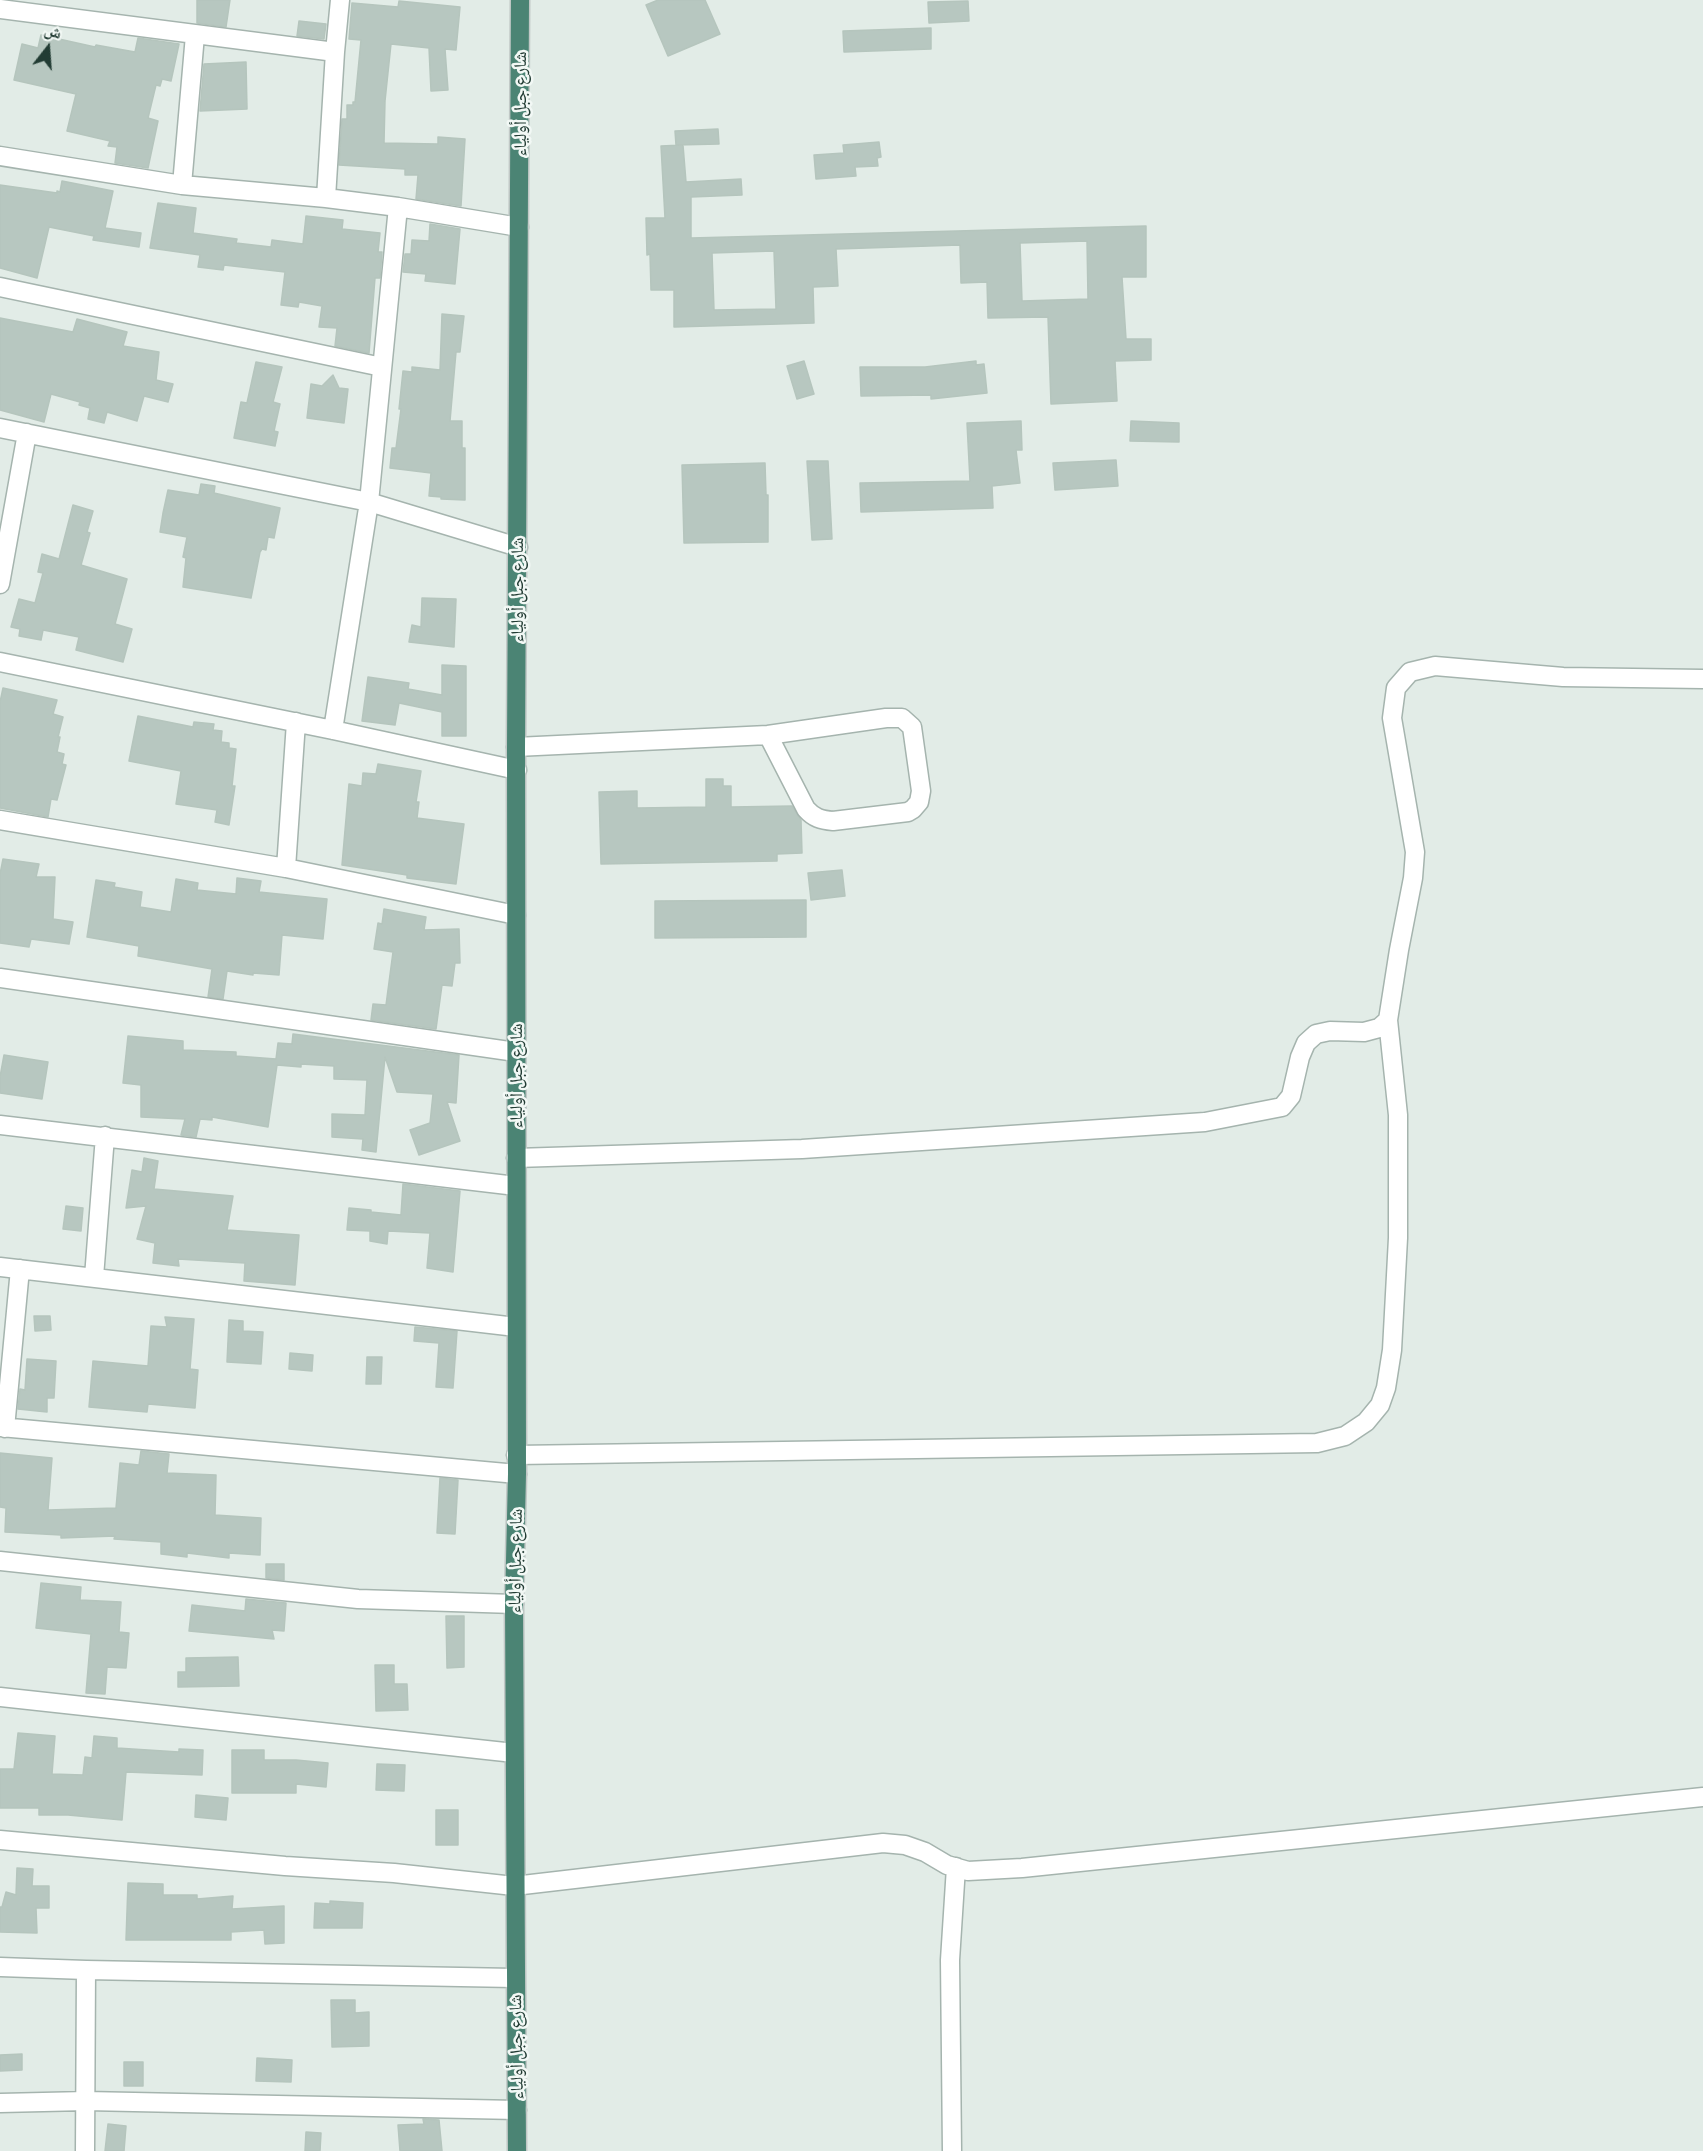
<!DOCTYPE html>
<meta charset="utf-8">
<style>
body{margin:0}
#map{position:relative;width:1703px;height:2151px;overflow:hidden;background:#e2ece7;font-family:"Exo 2","Noto Naskh Arabic",sans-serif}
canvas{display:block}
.north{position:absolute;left:18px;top:18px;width:60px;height:60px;-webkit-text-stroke:4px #f2f8f5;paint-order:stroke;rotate:17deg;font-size:16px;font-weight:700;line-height:24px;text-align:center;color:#223c34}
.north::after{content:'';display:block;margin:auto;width:21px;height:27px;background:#223c34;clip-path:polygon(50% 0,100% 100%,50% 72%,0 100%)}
</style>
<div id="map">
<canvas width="1703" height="2151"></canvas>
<div class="north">ش</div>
</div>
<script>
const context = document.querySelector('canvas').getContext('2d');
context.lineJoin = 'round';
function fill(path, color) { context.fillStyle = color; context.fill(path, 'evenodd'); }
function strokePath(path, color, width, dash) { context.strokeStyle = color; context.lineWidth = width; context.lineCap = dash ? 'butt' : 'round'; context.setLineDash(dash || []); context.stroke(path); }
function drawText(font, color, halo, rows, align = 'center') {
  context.font = font + ' "Exo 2","Noto Naskh Arabic",sans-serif'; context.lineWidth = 5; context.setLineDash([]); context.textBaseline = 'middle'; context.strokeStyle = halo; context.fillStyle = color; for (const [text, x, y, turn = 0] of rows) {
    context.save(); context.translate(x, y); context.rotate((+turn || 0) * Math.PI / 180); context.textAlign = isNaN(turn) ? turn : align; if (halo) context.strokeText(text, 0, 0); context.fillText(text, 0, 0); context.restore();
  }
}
const building = new Path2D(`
 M197 0H230L226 27 197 23Z
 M658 0H705L720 34 668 56 646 5Z
 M399 1 460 7 456 50 445 49 448 90 431 91 429 48 391 44 385 101 384 143 438 144V137L465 139 461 206 416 199 418 175H405V169L339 165 342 119H347V105H353V102H355L361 40 349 39 352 3 398 7Z
 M968 1 969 21 929 23 928 2Z
 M299 21 326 24 324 39 297 36Z
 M931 28V49L844 52 843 31Z
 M41 35 95 47 96 45 135 52 138 38 179 44 171 81 162 79 160 86 156 85 148 118 158 121 148 168 115 163 117 147 108 146 110 141 67 131 76 94 14 80 22 44 38 48Z
 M246 62 247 109 200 111 204 64Z
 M718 129 719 144 676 145 675 131Z
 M879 142 881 157 877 158 878 166 855 167 856 176 816 179 814 155 844 153 843 145Z
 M683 145 686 182 741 179 742 195 691 197V238L1146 226V277H1122L1126 339H1151V360L1115 361 1117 401 1051 404 1048 317 988 318 987 282 961 283 960 245 836 249 838 286 813 287 814 323 674 327V290H651L650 254 647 255 646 218H665L661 146ZM1087 241 1088 299 1022 301 1020 243ZM774 251 776 309 714 310 712 253Z
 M62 181 113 191 105 228 141 233 139 247 93 240 94 236 49 227 37 278 0 268V185L57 193V191L60 192Z
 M158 203 196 208 193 233 237 239 236 243 271 247 272 240 303 244 306 216 343 220 342 229 380 233 378 252H382L380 278H375L369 353 335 346 337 328 319 327 322 306 299 302 298 307 281 305 285 272 224 265 223 270 198 267 200 255 150 248Z
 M430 224 460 229 455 284 425 281 426 274 403 272 405 254H411L412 240 429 241Z
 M442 314 464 316 460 352H456L450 421H462V448H465V500L441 499V497L429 496 431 473 390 468 392 448H396L401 409H399L403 371 412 372V367L440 370Z
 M0 318 73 332 77 319 127 332 123 346 159 352 156 380 173 384 168 402 144 396 137 421 107 412 104 423 88 419 90 408 79 405 80 402 51 394 44 422 0 410Z
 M804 361 814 394 797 399 787 366Z
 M976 361V365L984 364 987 393 931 399V395L861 396 860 367H925Z
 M256 362 282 367 273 402 280 404 274 431 278 432 275 446 234 438 241 402 247 403Z
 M333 375 339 388 348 389 344 423 307 418 311 384 322 386Z
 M1021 421 1022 450H1016L1020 483 992 486 993 508 861 512 860 483 970 481 967 423Z
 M1131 421 1179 423V442L1130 441Z
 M1116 460 1118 486 1055 490 1053 463Z
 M807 461H828L832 539 812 540Z
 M765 463 766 495H768V542L684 543 682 465Z
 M201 484 215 486 214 493 280 508 274 538 268 537 266 550 262 549 260 552 251 598 183 587 186 558 183 557 187 537 160 532 163 513 168 490 199 495Z
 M73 505 93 511 87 532 90 533 81 565 127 579 115 624 132 629 123 662 76 650 79 637 43 630 41 640 19 636 20 629 11 627 19 599 35 603 43 573 38 572 42 554 59 559Z
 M422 598 456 599 454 647 409 642 412 625 421 627Z
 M442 665 466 666V736H442V712L399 703 395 725 362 721 368 677 409 683 408 689 442 695Z
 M3 688 57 700 53 714 63 717 58 737H60L57 752 64 754 62 764 66 765 57 800 51 799 48 817 0 808V702Z
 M138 716 193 727 194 722 214 724 213 730 222 731 221 742 229 743V748L236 749 232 786H235L229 825 215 822 217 810 176 804 181 771 129 761Z
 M378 764 421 771 416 802H419L417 818 464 824 456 884 407 878V875L342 865 349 784 362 786 363 773 376 774Z
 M706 779H723V786H731V807L792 806 801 820 802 853 777 854V861L601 864 599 792 637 791V808L706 807Z
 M3 859 39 864 36 877H55L53 919 73 922 69 944 31 939 29 947 0 943V874Z
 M842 870 845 896 811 900 808 873Z
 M237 878 261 881 259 892 327 899 323 939 282 935 279 975 253 973V975L227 971 223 999 208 997 212 969 138 956 139 946 87 937 96 880 115 883 114 887 142 892 140 907 171 912 176 879 198 883 197 890 236 894Z
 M806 900V937L655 938V901Z
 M384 909 426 917 424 930 459 929 460 963H455L452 986 442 985 436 1029 371 1020 373 1004 386 1005 393 952 374 949 378 923 382 924Z
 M293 1034 459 1055 456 1103 447 1102 460 1141 419 1155 410 1130 430 1123 433 1094 397 1092 385 1057 376 1152 362 1150 363 1139 332 1137V1114L365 1115 367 1080 334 1079V1066L301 1064V1067L277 1065 268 1127 212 1117V1120L200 1119 196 1137 181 1135 185 1119 141 1117V1085L123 1083 128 1036 183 1041V1050L236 1052V1056L276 1059 278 1043 292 1044Z
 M4 1055 48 1062 42 1099 0 1093V1077Z
 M144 1158 158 1161 154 1189 233 1196 227 1230 299 1235 295 1285 244 1281 245 1263 178 1259 179 1266 153 1263 155 1243 137 1239 146 1206 126 1208 132 1170 142 1172Z
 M403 1184 460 1191 453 1272 427 1268 430 1233 388 1231 387 1244 370 1241V1231L347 1230 349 1208 371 1210V1212L401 1215Z
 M66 1206 83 1208 81 1231 63 1229Z
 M34 1316H50L51 1330 35 1331Z
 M165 1317 194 1319 190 1369 198 1370 195 1408 148 1404 147 1412 89 1407 93 1361 148 1366 151 1326 167 1327Z
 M229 1320 243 1321V1331L263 1332 261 1364 227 1362Z
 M415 1327 457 1331 453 1388 436 1387 439 1343 414 1341Z
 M290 1353 313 1355 312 1371 289 1369Z
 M367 1357H382L381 1384H366Z
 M27 1359 56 1361 54 1398H47V1412L18 1409 20 1389 25 1390Z
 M141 1451 169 1454 167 1473 216 1475 215 1515 261 1518 260 1555 229 1553V1558L187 1553V1557L161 1554V1542L114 1539 115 1536 61 1538V1535L5 1532 6 1508 0 1507V1453L52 1458 48 1510 116 1508 120 1463 139 1465Z
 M440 1478 458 1480 455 1534 437 1533Z
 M266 1564H284V1580L266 1578Z
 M41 1583 81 1587 80 1600 121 1602 119 1632 129 1633 126 1668 107 1667 105 1694 86 1693 91 1634 36 1628Z
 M246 1599 286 1603 284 1631 272 1630 274 1639 189 1631 192 1605 245 1611Z
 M446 1616H464V1667L447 1668Z
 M238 1657 239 1686 178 1687V1672H186V1658Z
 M375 1665H394V1684H407L408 1710 376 1711Z
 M18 1733 55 1736 52 1774 83 1775 85 1757 92 1758 94 1736 117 1738V1748L179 1752V1749L203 1750 202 1775 126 1772 122 1820 68 1815H39V1808H0V1769H14Z
 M232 1750H264V1760H296L328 1763 326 1787 296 1784V1793H232Z
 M377 1764 405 1765 404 1791 376 1790Z
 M196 1795 228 1798 226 1820 195 1817Z
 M436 1810H458V1845H436Z
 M17 1868 33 1869 32 1886H49V1908H36L37 1933 0 1932V1907H2L6 1892 16 1895Z
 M128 1883 163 1884V1895H197V1899L233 1896 232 1909 284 1906V1943L265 1944 264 1930 231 1932V1940H126Z
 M330 1901 363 1903 362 1928H314L315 1903 330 1904Z
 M331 2000H355V2013L369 2012V2046L332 2047Z
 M22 2054V2070L0 2071V2055Z
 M257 2058 292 2060 291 2082 256 2081Z
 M124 2062H143V2086H124Z
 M423 2119 439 2120 442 2151H400L398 2125 424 2124Z
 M108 2124 126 2126 124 2151H105Z
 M306 2132 321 2133 320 2151H305Z`);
const minor = new Path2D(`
 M0 9 335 52
 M0 156 182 185 326 198 398 207 519 227
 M182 185 195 35
 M326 198 335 52 340 0
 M0 287 382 367
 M0 428 369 502 518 547
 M0 584 27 433
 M0 662 333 730 517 770
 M333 730 369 502 398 207
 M516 747 768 735 886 718H902L912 727 921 791 919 802 913 809 908 812 833 821C821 820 814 818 806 809L768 735
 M0 820 286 868 516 915
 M286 868 296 722
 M0 978 516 1052
 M0 1125 516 1186
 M516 1158 802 1149 1205 1122 1282 1107 1291 1096 1300 1057 1306 1043 1316 1034 1330 1031 1364 1032 1379 1028 1388 1020
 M0 1267 516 1327
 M94 1277 105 1136
 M0 1427 517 1474
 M5 1428 20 1269
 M516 1455 1317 1443 1345 1436 1366 1422 1380 1405 1386 1388 1392 1350 1398 1238V1115L1388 1020 1399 950 1413 878 1415 852 1392 718 1396 688 1410 672 1435 666 1563 677 1703 679
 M0 1561 358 1599 514 1604
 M0 1697 514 1753
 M0 1840 285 1866 394 1873 514 1886 883 1843 905 1845 925 1852 947 1865 968 1871 1022 1868 1703 1797
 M0 1967 86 1970 514 1978
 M0 2103 86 2101 517 2110
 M85 2151 86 1970
 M952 2151 950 1960 956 1867`);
const trunk = new Path2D(`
 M517 2151 514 1604 517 1474 516 747 520 0`);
const streetNames = [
 ["شارع جبل أولياء",520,104,-90],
 ["شارع جبل أولياء",517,590,-90],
 ["شارع جبل أولياء",516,1076,-90],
 ["شارع جبل أولياء",515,1561,-89],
 ["شارع جبل أولياء",516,2047,-91]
];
fill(building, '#b7c7c0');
strokePath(building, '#b5c5bd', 1.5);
strokePath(minor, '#a5b4ae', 21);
strokePath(trunk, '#c1c8c6', 21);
strokePath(minor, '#fff', 18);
strokePath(trunk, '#4b8474', 18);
drawText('18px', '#223c34', '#f2f8f5', streetNames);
</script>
